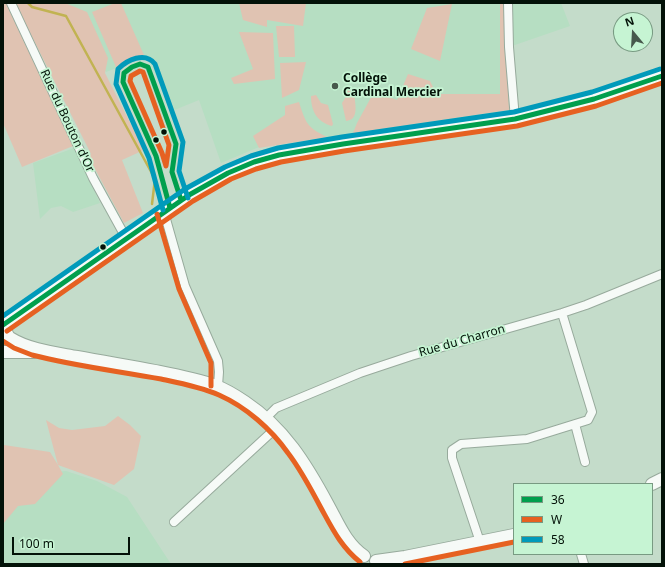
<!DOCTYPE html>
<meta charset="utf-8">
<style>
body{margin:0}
#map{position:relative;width:665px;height:567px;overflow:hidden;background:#c4dcca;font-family:"Noto Sans",sans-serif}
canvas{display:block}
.frame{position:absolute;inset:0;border:4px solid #031208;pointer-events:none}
.legend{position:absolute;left:513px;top:483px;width:140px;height:72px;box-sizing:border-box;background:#c6f4d3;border:1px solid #789a82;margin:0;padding:5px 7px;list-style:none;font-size:12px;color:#031208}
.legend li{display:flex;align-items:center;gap:8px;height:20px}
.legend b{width:20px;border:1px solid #789a82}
.north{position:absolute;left:613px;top:12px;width:40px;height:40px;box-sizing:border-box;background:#c6f4d3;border:1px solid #789a82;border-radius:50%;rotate:342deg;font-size:11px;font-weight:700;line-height:16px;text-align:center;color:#031208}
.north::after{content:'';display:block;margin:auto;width:14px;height:18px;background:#47594c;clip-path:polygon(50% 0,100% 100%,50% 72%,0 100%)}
.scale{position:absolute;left:12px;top:537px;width:118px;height:18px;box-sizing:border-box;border:2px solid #031208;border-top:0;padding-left:5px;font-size:12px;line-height:14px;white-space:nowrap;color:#031208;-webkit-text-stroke:3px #c6f4d3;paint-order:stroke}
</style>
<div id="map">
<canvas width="665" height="567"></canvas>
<div class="frame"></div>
<ul class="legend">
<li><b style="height:5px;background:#009f4d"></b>36</li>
<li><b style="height:5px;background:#e66121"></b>W</li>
<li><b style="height:5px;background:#009aba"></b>58</li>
</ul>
<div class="north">N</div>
<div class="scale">100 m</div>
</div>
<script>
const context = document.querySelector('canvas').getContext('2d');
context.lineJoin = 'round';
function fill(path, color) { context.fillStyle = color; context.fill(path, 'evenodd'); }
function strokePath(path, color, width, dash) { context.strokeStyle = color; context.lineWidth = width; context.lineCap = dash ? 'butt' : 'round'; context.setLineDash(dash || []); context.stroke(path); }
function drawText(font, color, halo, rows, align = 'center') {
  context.font = font + ' "Noto Sans",sans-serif'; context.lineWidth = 3.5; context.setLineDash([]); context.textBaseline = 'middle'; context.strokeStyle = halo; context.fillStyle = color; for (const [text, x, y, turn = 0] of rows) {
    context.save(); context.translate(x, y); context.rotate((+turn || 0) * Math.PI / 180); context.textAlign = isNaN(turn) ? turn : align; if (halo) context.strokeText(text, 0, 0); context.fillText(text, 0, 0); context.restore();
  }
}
const built = new Path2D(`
 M64 3H561L570 26 509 47 510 111 259 147 221 163 199 100 172 111 147 56 106 72Z
 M74 148 100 203 73 212 61 206 51 208 40 219 33 163Z
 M66 471 97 481 127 497 171 564H3V480L23 475Z`);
const green = new Path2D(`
 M3 3H6L73 146 22 167 3 123Z
 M15 3H65L87 12 108 58 105 73 144 150 122 160 143 213 124 223 88 156 91 154Z
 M115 3H121L144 55 116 67 92 12Z
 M239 3H306L303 26 267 20V27L243 20Z
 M500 3H505L509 110 353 133 357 123 374 92 397 100 408 74 430 81 435 91 441 94H500Z
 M452 4 440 61 411 49 427 8Z
 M276 26H294L295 57H279Z
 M239 32 273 33 275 79 234 84 231 78 253 69Z
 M306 62 299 90 282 98 280 63Z
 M348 86H350L349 89 354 91C354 100 361 120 346 121L342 103C346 97 348 95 346 88Z
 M316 95 321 103 328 105 333 124 332 126C317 122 311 111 311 96Z
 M299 102C306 124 307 127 327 137L259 148 253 136 285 115V106Z
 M118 416 130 425 141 436 134 469 114 485 58 465 63 474 35 504 18 506 3 524 4 445 50 452 58 465 46 420 59 428 72 430 105 426Z`);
const stream = new Path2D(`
 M28 3 32 7 66 16 155 179 152 204`);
const street = new Path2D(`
 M11 3 93 178 126 238
 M508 3 509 47 515 119
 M164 212 185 286 218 361 219 372 218 386
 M267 417 276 408 360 373 411 356 562 313 586 305 662 274
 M575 424 585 462
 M174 522 276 428
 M480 542 452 458V450L461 444 527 439 588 420 592 412 562 313
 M581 554 584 564`);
const secondary = new Path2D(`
 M4 324C6 330 6 335 10 338 29 350 56 353 77 357 103 362 129 366 155 371 175 375 196 379 216 386 227 390 236 396 245 402 284 428 306 464 328 505 338 523 346 544 364 556
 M3 325 100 256 189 195 228 173 254 162 279 155 343 144 515 119 594 99 662 76
 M3 352H34
 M652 484 662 479
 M376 561 405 557 514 535`);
const bus1 = new Path2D(`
 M170 208 156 156 123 82 124 73 132 67 140 64 148 67 176 144 172 172 181 200
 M3 325 189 195 228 173 254 162 279 155 343 144 515 119 594 99 662 76`);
const bus2 = new Path2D(`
 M140 71 143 72 169 145 166 166 162 153 130 81 131 76Z
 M157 214 179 289 211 363V386
 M7 331 193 201 231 179 256 169 281 162 344 151 517 126 596 106 662 83
 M3 341 14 348 32 355C74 366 118 371 161 379 180 383 201 387 219 395 246 407 271 429 288 453 301 470 311 489 321 508 332 528 341 547 360 562
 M405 564 514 542`);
const bus3 = new Path2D(`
 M163 210 149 158 116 84 118 69C127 60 145 51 155 64L183 142 179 171 188 198
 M3 316 185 189 225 167 251 156 278 148 342 137 514 112 592 92 660 69`);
const markers = [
 [335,86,4,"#47594c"],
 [164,132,3.5,"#031208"],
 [156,140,3.5,"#031208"],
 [103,247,3.5,"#031208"]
];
const poiNames = [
 ["Collège",343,79],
 ["Cardinal Mercier",343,93]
];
const streetNames = [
 ["Rue du Bouton d'Or",67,121,65],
 ["Rue du Charron",462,341,-16]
];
fill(built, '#b6dec2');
fill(green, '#e0c3b2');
strokePath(stream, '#c1b352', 2.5);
strokePath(street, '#97aa9c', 10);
strokePath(secondary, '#97aa9c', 14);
strokePath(street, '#f6faf7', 8);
strokePath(secondary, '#f6faf7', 12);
strokePath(bus1, '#009f4d', 5);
strokePath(bus2, '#e66121', 5);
strokePath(bus3, '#009aba', 5);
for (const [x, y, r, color] of markers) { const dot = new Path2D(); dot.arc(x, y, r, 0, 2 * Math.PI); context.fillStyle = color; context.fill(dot); strokePath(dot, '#c6f4d3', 1.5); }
drawText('bold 12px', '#031208', '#c6f4d3', poiNames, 'left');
drawText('12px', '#031208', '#c6f4d3', streetNames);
</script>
